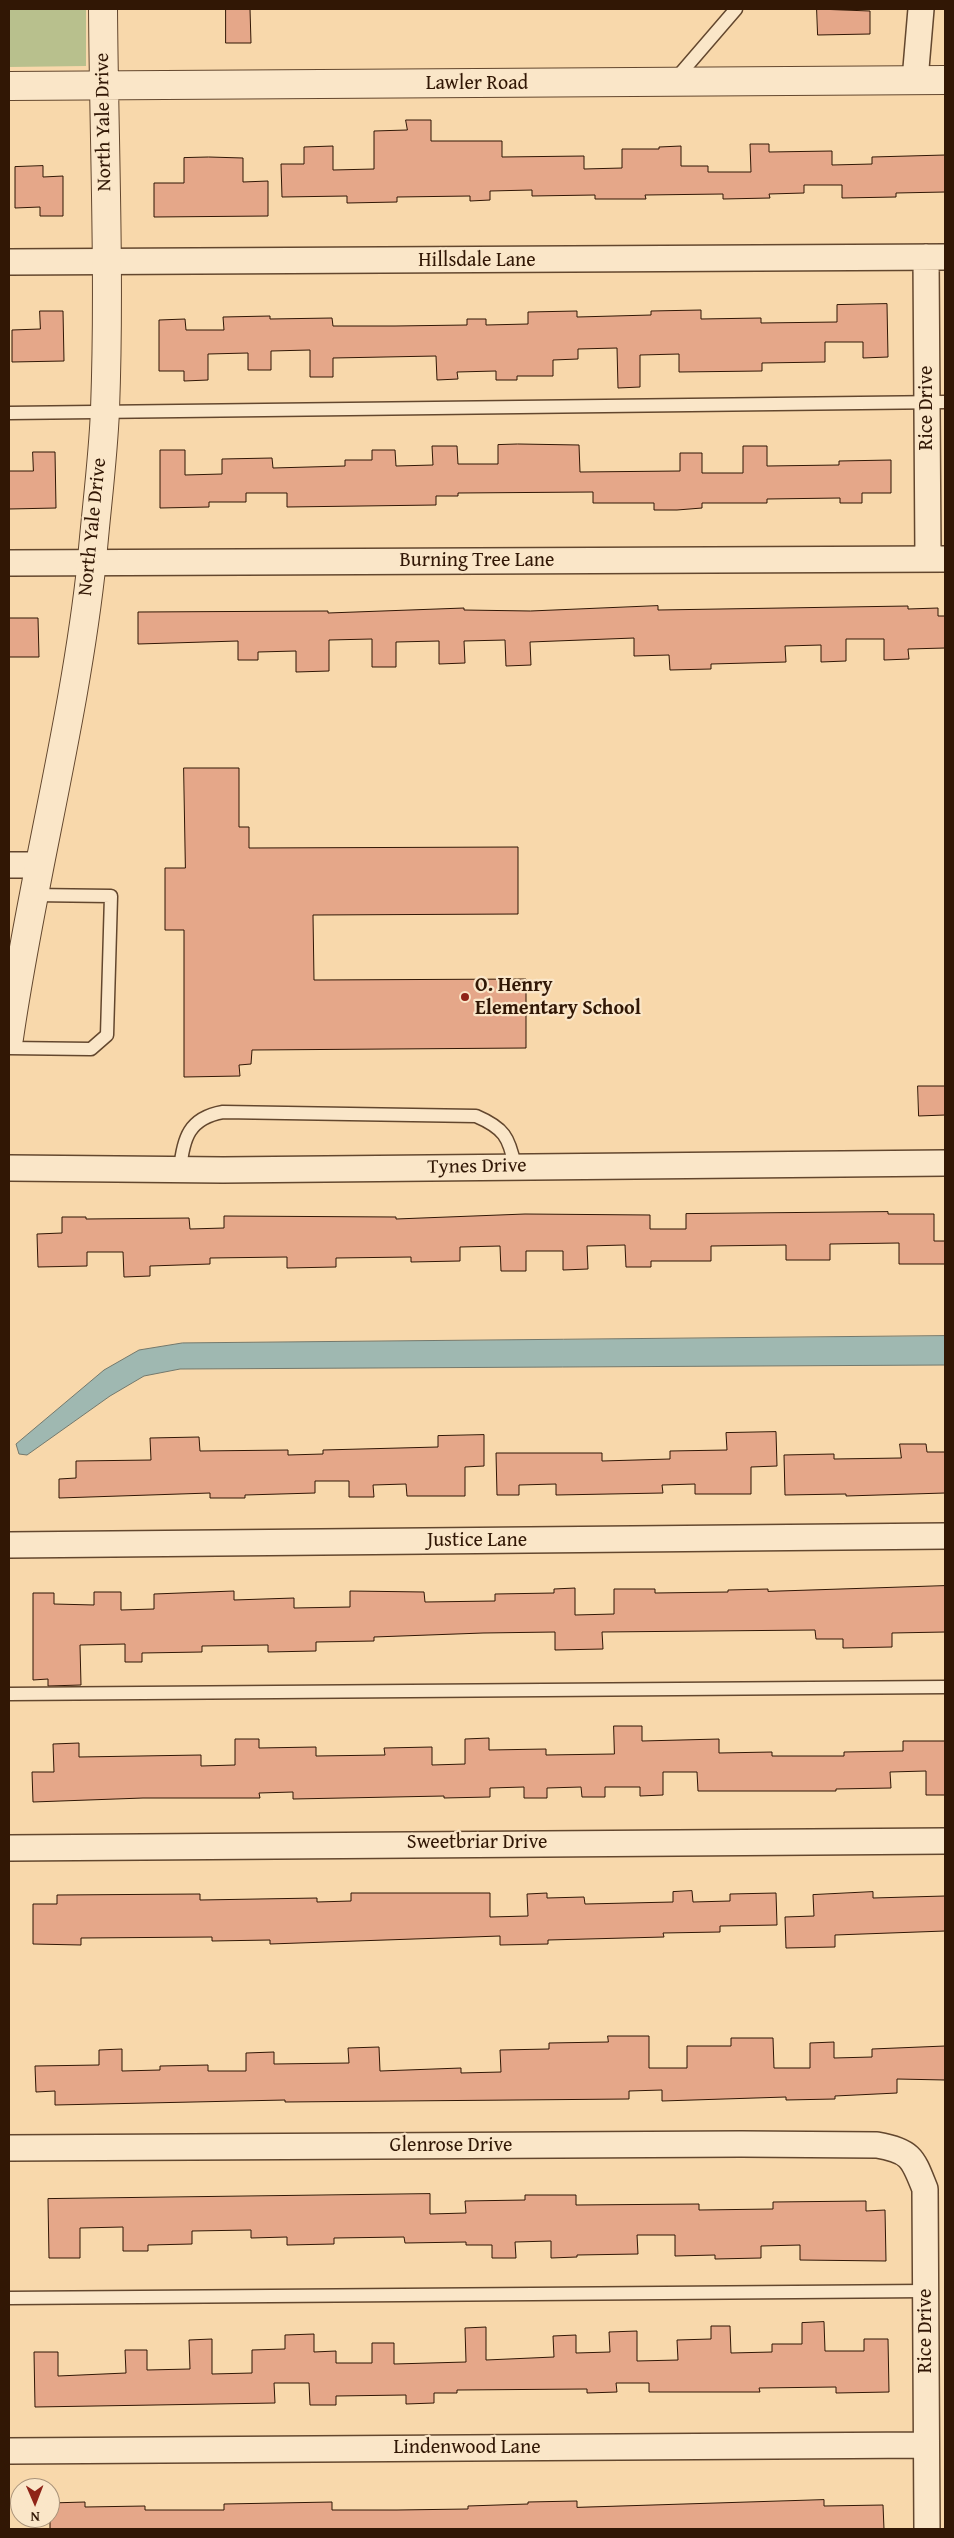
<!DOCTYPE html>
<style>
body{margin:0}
#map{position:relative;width:954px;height:2538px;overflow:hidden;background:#f8d8ab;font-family:"Gentium Book Plus",serif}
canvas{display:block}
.frame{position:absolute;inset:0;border:10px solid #311705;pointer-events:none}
.north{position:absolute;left:10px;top:2478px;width:50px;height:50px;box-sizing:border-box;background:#fae6c8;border:1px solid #aa937a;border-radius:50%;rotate:179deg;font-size:14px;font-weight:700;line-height:20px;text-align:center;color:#311705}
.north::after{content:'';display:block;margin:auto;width:18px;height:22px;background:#8f2418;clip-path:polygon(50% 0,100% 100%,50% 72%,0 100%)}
</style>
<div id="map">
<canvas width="954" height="2538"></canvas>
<div class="frame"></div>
<div class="north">N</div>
</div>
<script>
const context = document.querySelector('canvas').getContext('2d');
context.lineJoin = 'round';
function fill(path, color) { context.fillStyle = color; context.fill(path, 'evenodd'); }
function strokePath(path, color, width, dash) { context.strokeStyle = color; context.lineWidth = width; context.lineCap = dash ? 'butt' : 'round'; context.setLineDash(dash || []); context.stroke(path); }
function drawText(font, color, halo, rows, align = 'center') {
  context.font = font + ' "Gentium Book Plus",serif'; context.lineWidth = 4.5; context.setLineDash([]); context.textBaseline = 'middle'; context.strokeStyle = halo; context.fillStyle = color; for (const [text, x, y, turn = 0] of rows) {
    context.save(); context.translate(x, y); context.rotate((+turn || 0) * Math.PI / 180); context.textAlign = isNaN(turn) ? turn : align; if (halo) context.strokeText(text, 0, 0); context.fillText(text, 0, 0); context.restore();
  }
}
const green = new Path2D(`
 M9 9H86V66L9 67Z`);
const water = new Path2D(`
 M945 1336V1365L180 1369 144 1376 110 1396 27 1455 19 1454 16 1444 104 1370 139 1350 182 1343Z`);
const building = new Path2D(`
 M226 9H250L251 43H226Z
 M817 9 870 11V34L818 35Z
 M406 120H431V141H502V157L584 156V169L622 168V149H659V147L681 146V166H708V172H751L750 144H769V152L832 151V165L872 164V157L945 155V192L896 193V197L842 198V185H804V193L769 194 770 198 723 199V194L645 195 646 199H595V195L532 196V190L490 191V200L470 201V196L397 197V202L347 203V196L282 197 281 164H304V147L333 146V170L374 169V131L407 130Z
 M209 157 243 158V182L268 181V216L154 217V183H184V158Z
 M43 166V177L63 176V216H40V207L15 208V167Z
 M887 304 888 357 863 358V342H825V362L762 363V371L679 372V354L640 355V387L618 388 617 348 578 349V359L553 360V376H517V380H496V371L457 372 458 379 437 380 436 356 333 358V377H310V350L271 351V370H248V353L208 354V380L184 381V371H159V320L185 319 186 330H224L223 317 270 316V319L332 318 333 326H395L467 325V319H486V325L528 324V312L577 311V317L651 315V311L701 310V319L761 318V323L837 322V305Z
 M40 311H63L64 361 12 362V330L40 329Z
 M518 444 579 445 580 472 680 471V453H702V473H743V446H767V466L839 465V461L891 460V493H862V503H840V498L767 499V503H702V508L677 510H654V503H593V492L458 493V496H436V505L287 507V493H246V502H209V507L160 508V450H185V475L222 474V459L272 458 273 468 345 466V460H372V450H395L396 466 433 465 432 446H457L458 464H498V445Z
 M33 452H55L56 508 9 509V471H33Z
 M658 606V610L908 606V609L938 608V616H945V648L908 649 909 659 884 660V639H846V661L821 662V645L785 646 786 662 711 664V669L670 670 669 655 634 656V638L530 642 531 665 506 666 505 640 464 641 465 663 439 664V641L396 642V667H372V639L329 640V671L296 672V651L258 652V660H238V641L138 644V612L328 611V613L464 608V610L530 611Z
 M9 618H38L39 657H9Z
 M184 768H239V827H249V848L518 847V914L313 915 314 980 526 979V1048L252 1050 251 1064 239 1065 240 1076 184 1077V930H165V868H185Z
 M918 1086H945V1115L919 1116Z
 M888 1212V1214H934V1241H945V1264H899V1243L830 1244V1260H786V1245L711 1246V1261H651V1267H626L625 1245 587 1246 588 1269 563 1270V1251H526V1271H501L500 1246 460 1247V1261L411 1262V1257L336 1258V1267L287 1268V1257L210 1258V1264L150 1266V1276L124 1277 123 1252H87V1266L38 1267 37 1234 62 1233V1217H86V1219L189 1218 190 1229 224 1228V1216L396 1217V1219L525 1214 650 1215V1229H686V1214Z
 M776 1432 777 1466 751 1467V1494H695V1484L662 1485 663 1493 556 1495V1484L519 1485V1495H497L496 1453H602V1461L670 1459V1451L727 1450 726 1433Z
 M484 1435V1466L465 1467V1496H407L406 1484 373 1485 374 1497H349V1481H315V1493L245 1495V1498H210V1493L59 1498V1479L76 1478V1461L151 1460 150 1438 199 1437 200 1451 288 1450V1455L323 1454V1450L438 1447V1436Z
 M900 1444H926L927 1452H945V1493L846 1496V1494L785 1495 784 1455 834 1454V1459L901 1458Z
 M945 1586V1632L892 1633V1647L843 1648V1639H816L815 1630 602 1632 603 1649 555 1650V1632L483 1633 374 1637V1641L316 1642V1651L268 1652V1645L202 1646V1652L142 1653V1662H125V1644L80 1645 81 1685 48 1686V1679L33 1680V1593H54V1604L94 1605V1592H121V1610L154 1609V1594L234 1591V1600L294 1598V1608L350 1607V1591L424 1592 425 1602 495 1601V1594L554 1593V1589L575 1588V1615L614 1614V1589H655V1593L728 1592V1590L768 1589V1591Z
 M614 1726H642V1741L719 1739V1753L772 1752V1756H844V1752L903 1751V1741H945V1795H926V1771L890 1772 891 1788 836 1789V1791H698L697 1772H663V1795L640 1796V1787H605V1797H582L581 1787 547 1788V1798H524V1787L490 1788V1797L444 1798V1796L293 1799V1792L259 1793 260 1798H143L33 1802 32 1772H54L53 1744 79 1743V1757L201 1755V1766L235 1765V1739H259V1748L316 1747V1756L385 1755 384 1748 432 1747V1765L465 1764V1739L489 1738V1750L546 1749V1755L614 1754Z
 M692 1891 693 1902 730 1901V1894L776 1893 777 1925 720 1926V1932L663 1933 664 1937 548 1940V1944L500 1945V1936L270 1944V1940L212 1941V1937L81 1938V1945L33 1944V1904H57V1895L200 1894V1900L317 1898V1902L351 1901V1893H490V1917L528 1916 527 1894 547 1893V1898L584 1897 585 1904 673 1902V1892Z
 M873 1892V1898L945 1896V1931L835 1935V1947L786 1948 785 1917 814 1916 813 1895Z
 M608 2036H649V2068H687V2046H731V2038H773L774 2068H810V2043L834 2042V2058L872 2057V2049L945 2046V2080L897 2079V2093L835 2096V2099L786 2100V2097L662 2101V2090L629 2091V2099L285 2102V2100L55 2105V2091L36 2092 35 2066 99 2065V2050L122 2049V2071L160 2070V2066L208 2065V2071H246V2053L274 2052V2064L349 2063 348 2048 379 2047 380 2071 461 2068V2073L501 2072 500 2050 549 2049V2043L608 2042Z
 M430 2194V2214L466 2213 465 2201 525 2200V2195H576V2205L699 2204V2210L773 2209V2202L866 2201V2211L885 2210 886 2261 800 2260V2245L761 2246V2258L715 2259V2255L675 2256V2235H637L638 2254 577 2255V2257L551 2258V2241L515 2242 516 2258H492V2245H466V2242L405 2243 404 2237 334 2238V2244L287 2245V2237L251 2238V2230L192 2231V2244L148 2245V2251H123V2227L80 2228V2258H49L48 2199Z
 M824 2322 825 2351H864V2339H888L889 2392 836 2393V2387L759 2388 760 2392H649V2383H616L617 2392 587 2393V2389L457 2390V2393H434V2403L406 2404V2395L336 2396V2405H310L309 2383H274L275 2403 35 2407 34 2352H58V2376L126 2373 125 2350H147V2370L190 2369 189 2340 212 2339V2374L252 2373V2350L285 2349V2335L314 2334V2352L336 2351V2363H372V2343H394V2364L466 2362 465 2328 486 2327V2360L554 2357 553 2336 576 2335V2353L610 2352 609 2332 637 2331V2361L678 2360 677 2340 711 2339V2326H730L731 2353 772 2352V2344H802V2323Z
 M824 2500V2506L883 2505 884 2529H50V2503L85 2502V2507L145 2506V2510H224V2504L332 2502V2510H397L468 2509V2506L528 2504V2502L577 2501V2507Z`);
const service = new Path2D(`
 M674 81 736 9
 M9 413 945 402
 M9 1048 91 1049 107 1035 111 896 33 895
 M180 1170C183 1138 189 1118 223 1112L476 1116C504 1128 509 1137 515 1166
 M9 1694 945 1687
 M9 2298 926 2291`);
const minor = new Path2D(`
 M915 80 921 9
 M926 257 928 559
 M9 262 945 257
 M9 563 945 559
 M9 865H38
 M9 1168 223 1170 945 1163
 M9 1545 945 1536
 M9 1848 945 1841
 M9 2148 741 2144 877 2145C912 2151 913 2159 925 2189L927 2529
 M9 2451 926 2445`);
const tertiary = new Path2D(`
 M9 86 945 80
 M9 1038C32 878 75 721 92 560 96 511 103 460 105 410 110 276 104 142 103 9`);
const markers = [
 [465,997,5,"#8f2418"]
];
const streetNames = [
 ["Lawler Road",477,84],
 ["North Yale Drive",104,122,-91],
 ["Hillsdale Lane",477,261],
 ["Rice Drive",927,408,-90],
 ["North Yale Drive",93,527,-84],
 ["Burning Tree Lane",477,561],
 ["Tynes Drive",477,1167,-1],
 ["Justice Lane",477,1541],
 ["Sweetbriar Drive",477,1843],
 ["Glenrose Drive",451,2146],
 ["Rice Drive",926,2331,-90],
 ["Lindenwood Lane",467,2448]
];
const poiNames = [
 ["O. Henry",475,986],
 ["Elementary School",475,1009]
];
fill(green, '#b8c08d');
fill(water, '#9fb8b1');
strokePath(water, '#73786c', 1);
fill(building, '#e5a789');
strokePath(building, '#311705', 1);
strokePath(service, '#63472e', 15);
strokePath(minor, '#63472e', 28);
strokePath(tertiary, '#63472e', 30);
strokePath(service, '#fae6c8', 12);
strokePath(minor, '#fae6c8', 25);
strokePath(tertiary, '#fae6c8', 28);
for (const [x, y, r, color] of markers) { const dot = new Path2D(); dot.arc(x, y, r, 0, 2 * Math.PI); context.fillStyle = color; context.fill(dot); strokePath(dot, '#fae6c8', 2); }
drawText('20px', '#311705', '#fae6c8', streetNames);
drawText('bold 20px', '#311705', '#fae6c8', poiNames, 'left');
</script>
